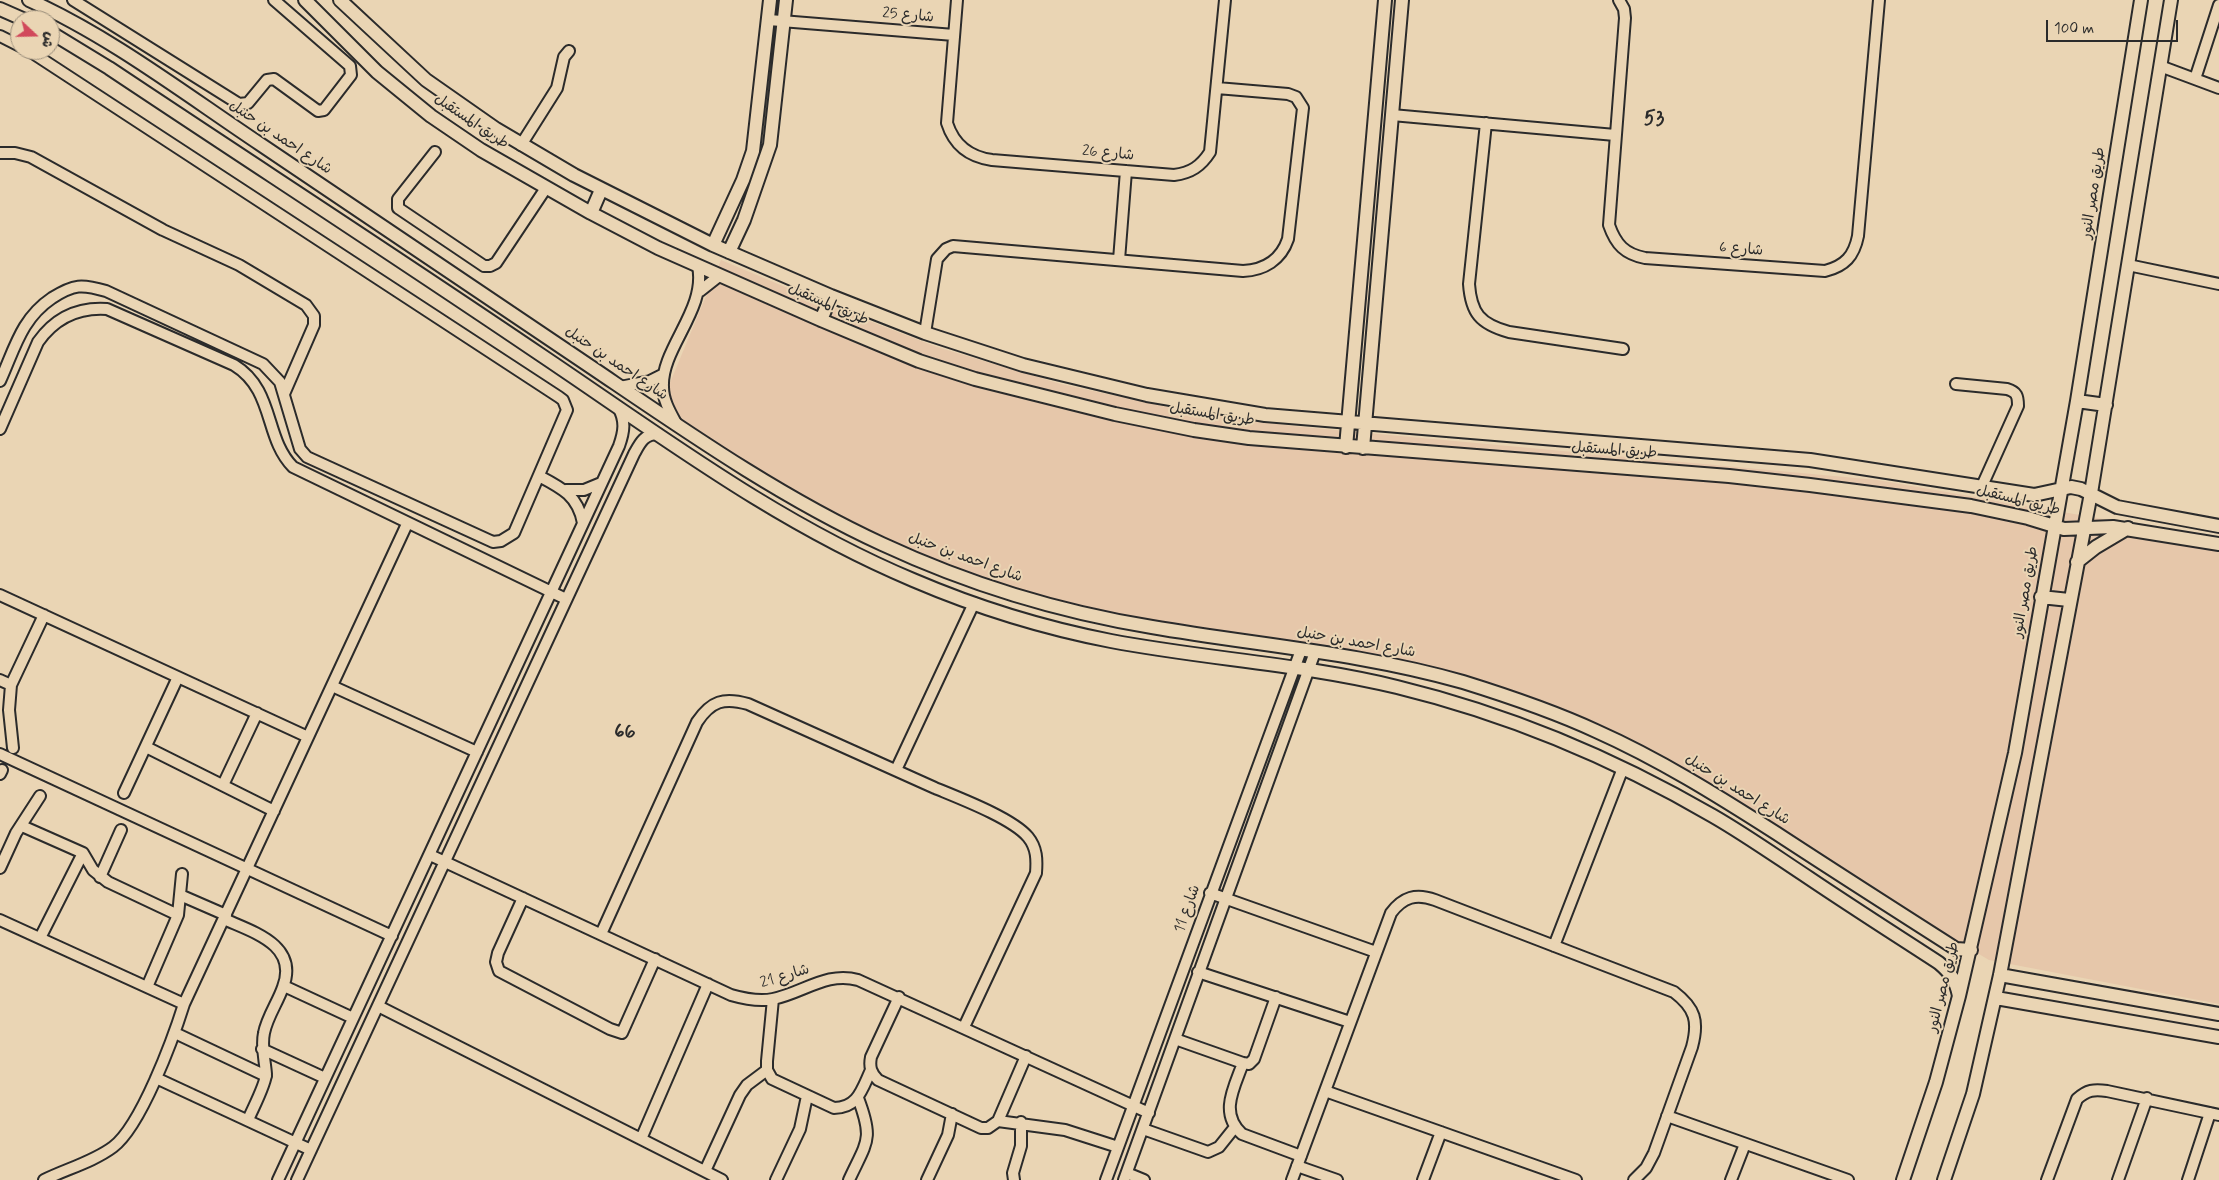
<!DOCTYPE html>
<meta charset="utf-8">
<style>
body{margin:0}
#map{position:relative;width:2219px;height:1180px;overflow:hidden;background:#ead5b4;font-family:Mynerve,"Playpen Sans Arabic",sans-serif}
canvas{display:block}
.north{position:absolute;left:10px;top:10px;width:50px;height:50px;box-sizing:border-box;background:#ead5b4;border:1px solid #9e917d;border-radius:50%;rotate:111deg;font-size:14px;font-weight:700;line-height:20px;text-align:center;color:#2b2b2b}
.north::after{content:'';display:block;margin:auto;width:18px;height:22px;background:#d1495b;clip-path:polygon(50% 0,100% 100%,50% 72%,0 100%)}
.scale{position:absolute;left:2046px;top:20px;width:132px;height:22px;box-sizing:border-box;border:2px solid #2b2b2b;border-top:0;padding-left:6px;font-size:15px;line-height:18px;white-space:nowrap;color:#2b2b2b;-webkit-text-stroke:4px #ead5b4;paint-order:stroke}
</style>
<div id="map">
<canvas width="2219" height="1180"></canvas>
<div class="north">ش</div>
<div class="scale">100 m</div>
</div>
<script>
const context = document.querySelector('canvas').getContext('2d');
context.lineJoin = 'round';
function fill(path, color) { context.fillStyle = color; context.fill(path, 'evenodd'); }
function strokePath(path, color, width, dash) { context.strokeStyle = color; context.lineWidth = width; context.lineCap = dash ? 'butt' : 'round'; context.setLineDash(dash || []); context.stroke(path); }
function drawText(font, color, halo, rows, align = 'center') {
  context.font = font + ' Mynerve,"Playpen Sans Arabic",sans-serif'; context.lineWidth = 4; context.setLineDash([]); context.textBaseline = 'middle'; context.strokeStyle = halo; context.fillStyle = color; for (const [text, x, y, turn = 0] of rows) {
    context.save(); context.translate(x, y); context.rotate((+turn || 0) * Math.PI / 180); context.textAlign = isNaN(turn) ? turn : align; if (halo) context.strokeText(text, 0, 0); context.fillText(text, 0, 0); context.restore();
  }
}
const built = new Path2D(`
 M721 260 828 305 937 347 1061 384 1176 409 1292 426 1877 480 2219 539V1004L1989 960 1661 766 1528 707 1457 685 1386 667 1083 616 882 547 657 414Z`);
const minor = new Path2D(`
 M73 0 239 104 248 103 267 80 274 79 318 111 324 110 351 75 350 66 274 0
 M957 0 947 123C954 145 970 157 992 160L1174 175C1191 173 1201 166 1210 152L1225 0
 M1619 0 1624 9 1625 18 1609 225C1616 245 1625 254 1645 258L1825 271C1845 266 1854 256 1858 236L1879 0
 M769 20 954 35
 M0 36 20 46
 M2160 66 2219 88
 M2195 79 2219 5
 M1392 115 1615 135
 M1486 123 1469 284C1471 313 1480 324 1509 332L1623 349
 M521 145 557 88 564 57 569 51
 M435 152 398 199V208L484 266H490L496 263 546 188
 M0 153H15L31 157 163 230 239 265 306 305 314 316V325L284 394
 M1119 260 1126 171
 M2128 265 2219 284
 M700 291 719 276
 M925 333 937 259 946 249 953 246 1243 271C1264 270 1281 260 1288 239L1303 108 1296 97 1288 94 1217 88
 M0 381C15 348 21 319 52 298 74 284 82 284 106 291L263 364 280 382 300 449 307 457 493 542 501 541 514 533 567 410 563 400 559 397 28 50
 M1956 384 2007 389C2017 392 2018 396 2018 406L1982 486
 M620 387 650 381 664 374
 M676 423C670 412 663 400 663 387 661 348 707 310 698 266
 M0 429 38 342C55 318 78 307 107 309L234 365C275 390 264 438 293 467L566 599
 M539 476C562 488 578 496 583 523
 M566 490H584L601 483
 M0 595 308 737
 M0 680 11 685
 M332 686 477 752
 M146 747 274 811
 M13 748 9 710 11 685 44 615
 M0 754 392 936
 M896 770 974 603
 M0 774 2 770
 M223 785 257 713
 M124 793 178 677
 M22 826 83 853 93 870 108 882 178 915
 M430 855 731 995C745 999 759 1002 773 999 803 993 827 971 858 980L1149 1113
 M0 868 16 833 40 796
 M100 877 121 830
 M1210 893 1376 952
 M180 895 226 915
 M523 898 498 953 496 962 499 971 610 1029 622 1033 655 959
 M224 919C253 932 299 945 283 987 278 1002 267 1017 264 1033 261 1047 265 1060 266 1074 266 1084 252 1110 248 1120
 M0 920 184 1004
 M601 934 697 722C711 701 724 697 748 704 810 732 872 760 935 788 959 798 1012 818 1028 837 1037 848 1037 860 1036 873L964 1027
 M40 938 83 853
 M1554 946 1623 768
 M1198 972 1350 1022
 M284 986 353 1018
 M147 987 178 915 182 874
 M899 997 871 1057C869 1067 871 1073 878 1080L981 1128H988L998 1121 1026 1056
 M773 999 767 1061V1070L772 1079 834 1108C858 1108 862 1089 871 1070
 M378 1006 722 1180
 M175 1033 266 1076
 M1175 1039 1243 1063 1249 1064 1254 1059 1276 997
 M262 1049 325 1078
 M1243 1063C1234 1088 1219 1113 1242 1134L1301 1156
 M156 1078 311 1150
 M1325 1091 1576 1180
 M1667 1116 1848 1180
 M998 1121 1065 1130 1118 1147
 M1143 1129 1208 1152 1219 1147 1235 1127
 M641 1139 708 984
 M1297 1166 1337 1180
 M705 1171 740 1095 747 1085 767 1070
 M1127 1173 1144 1180
 M44 1180C66 1169 93 1162 113 1147 141 1126 173 1039 184 1004L407 524
 M278 1180 619 446C624 432 626 421 618 407
 M297 1180 634 454C640 443 644 434 658 434
 M776 1180 800 1129 807 1096
 M849 1180C867 1141 874 1140 858 1098
 M927 1180 948 1135 952 1114
 M1014 1180 1013 1173 1021 1146V1122
 M1106 1180 1301 650
 M1124 1180 1315 652
 M1292 1180 1391 913C1403 897 1416 893 1435 900L1674 992C1695 1008 1699 1021 1692 1047L1654 1153 1646 1168 1634 1180
 M1423 1180 1441 1132
 M1731 1180 1745 1144
 M2047 1180 2077 1099C2087 1090 2094 1089 2107 1091L2219 1115
 M2118 1180 2147 1098
 M2188 1180 2210 1113`);
const tertiary = new Path2D(`
 M29 0C111 37 185 94 260 144 371 219 483 294 594 369 687 432 780 497 882 544 968 584 1060 612 1152 627 1256 645 1362 653 1463 682 1508 696 1553 711 1596 731 1659 759 1718 796 1776 833 1834 871 1892 908 1950 945L1956 949 1971 950
 M305 0 377 72 431 116 481 150 591 213 658 248 821 320 919 361 975 379 1115 414 1194 430 1249 438 1729 476 1810 485 1971 506 2028 518 2064 529 2113 527 2219 544
 M340 0 426 80 496 129 574 175 713 245 831 296 925 333 1023 365 1147 395 1265 415 1810 460 2034 495 2071 487 2081 489 2117 507 2219 526
 M0 9 25 20
 M50 32 109 68C253 164 398 258 541 355 663 437 777 523 913 580 976 607 1044 628 1111 641 1206 659 1303 664 1397 687 1508 714 1615 759 1713 816 1746 835 1777 857 1809 878 1852 907 1896 935 1939 963 1951 973 1956 981 1959 996
 M591 213 601 190
 M713 245 743 180 753 151 770 0
 M729 252 744 220 770 145 786 0
 M821 320 831 296
 M2077 401 2106 405
 M1346 447 1385 0
 M1363 448 1402 0
 M2077 562 2096 547 2128 528
 M2041 597 2069 600
 M2000 975 2219 1014
 M1996 998 2219 1037
 M1903 1180 1936 1082 1959 996 2015 753 2077 401 2141 0
 M1944 1180 1973 1094 2000 975 2091 493 2171 0`);
const streetNames = [
 ["شارع 25",908,16,5],
 ["طريق المستقبل",471,122,34],
 ["شارع احمد بن حنبل",280,138,34],
 ["شارع 26",1108,154,5],
 ["طريق مصر النور",2094,193,-81],
 ["شارع 6",1741,250,4],
 ["طريق المستقبل",828,305,23],
 ["شارع احمد بن حنبل",616,364,34],
 ["طريق المستقبل",1212,415,9],
 ["طريق المستقبل",1614,451,4],
 ["طريق المستقبل",2018,501,14],
 ["شارع احمد بن حنبل",965,558,20],
 ["طريق مصر النور",2026,592,-80],
 ["شارع احمد بن حنبل",1356,643,10],
 ["شارع احمد بن حنبل",1737,790,32],
 ["شارع 11",1188,909,-70],
 ["شارع 21",785,977,-17],
 ["طريق مصر النور",1944,987,-76]
];
const districtNames = [
 ["53",1654,120],
 ["66",625,733]
];
fill(built, '#e6c7aa');
strokePath(minor, '#2b2b2b', 14);
strokePath(tertiary, '#2b2b2b', 16);
strokePath(minor, '#ead5b4', 10);
strokePath(tertiary, '#ead5b4', 12);
drawText('15px', '#2b2b2b', '#ead5b4', streetNames);
drawText('bold 20px', '#2b2b2b', '#ead5b4', districtNames);
</script>
